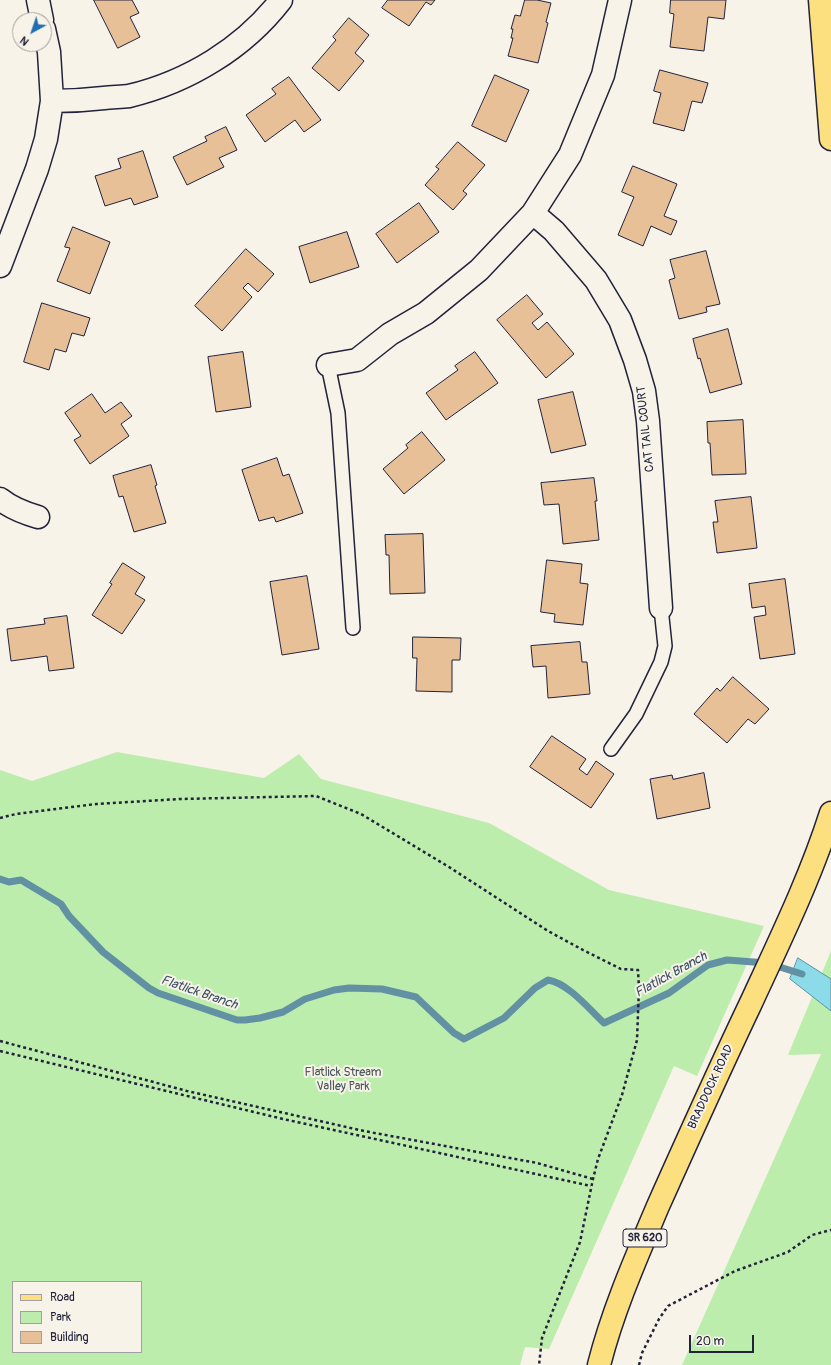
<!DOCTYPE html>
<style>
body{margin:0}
#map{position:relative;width:831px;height:1365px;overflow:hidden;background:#f7f3e8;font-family:Pangolin,sans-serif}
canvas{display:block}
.legend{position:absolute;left:12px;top:1281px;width:130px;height:72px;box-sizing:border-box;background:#f7f3e8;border:1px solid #a29fa3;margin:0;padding:5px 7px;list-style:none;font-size:12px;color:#22223b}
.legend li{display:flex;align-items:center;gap:8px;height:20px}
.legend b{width:20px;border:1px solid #a29fa3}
.north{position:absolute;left:12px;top:12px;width:40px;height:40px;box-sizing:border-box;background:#f7f3e8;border:1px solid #a29fa3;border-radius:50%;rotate:220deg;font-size:11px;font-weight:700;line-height:16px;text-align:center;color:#22223b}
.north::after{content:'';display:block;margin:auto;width:14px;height:18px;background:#1f6fb2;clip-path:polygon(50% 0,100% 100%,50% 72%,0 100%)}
.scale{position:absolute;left:689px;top:1335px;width:65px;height:18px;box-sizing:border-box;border:2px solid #22223b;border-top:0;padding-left:5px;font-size:12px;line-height:14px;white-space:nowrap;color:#22223b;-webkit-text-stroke:3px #f7f3e8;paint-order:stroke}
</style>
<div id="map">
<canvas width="831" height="1365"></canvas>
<ul class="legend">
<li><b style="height:5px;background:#fce080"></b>Road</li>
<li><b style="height:11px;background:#bcedad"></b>Park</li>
<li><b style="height:11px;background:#e8c098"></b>Building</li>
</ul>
<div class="north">N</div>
<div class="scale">20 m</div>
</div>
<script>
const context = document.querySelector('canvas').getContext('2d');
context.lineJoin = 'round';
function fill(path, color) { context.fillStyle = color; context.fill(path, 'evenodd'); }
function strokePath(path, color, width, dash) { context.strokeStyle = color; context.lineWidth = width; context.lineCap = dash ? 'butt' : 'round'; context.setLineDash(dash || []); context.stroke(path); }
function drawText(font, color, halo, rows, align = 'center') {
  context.font = font + ' Pangolin,sans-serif'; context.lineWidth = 4; context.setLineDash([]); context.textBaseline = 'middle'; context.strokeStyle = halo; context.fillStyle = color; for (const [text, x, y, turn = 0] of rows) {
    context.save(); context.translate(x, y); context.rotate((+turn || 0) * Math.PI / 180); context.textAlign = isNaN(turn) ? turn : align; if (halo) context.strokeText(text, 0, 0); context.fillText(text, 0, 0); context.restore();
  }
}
const green = new Path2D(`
 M117 752 264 778 299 754 321 779 489 823 609 890 764 926 697 1076 674 1066 549 1349 525 1347 520 1365H0V770L32 781ZM13 1282H141V1352H13Z
 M831 951V1365H682L821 1054 788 1055Z`);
const water = new Path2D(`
 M798 958 831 979V1011L790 979Z`);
const stream = new Path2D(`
 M0 879 9 882 21 880 61 904 69 916 103 952 149 988 158 993 237 1020H245L260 1018 283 1012 305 999 334 990 349 988 382 989 416 997 454 1033 464 1039 504 1018 535 988 548 980C568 983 589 1009 604 1023L669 993 708 965 727 960 767 963 802 974`);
const building = new Path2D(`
 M94 0H132L139 13 130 17 140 37 118 48Z
 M388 0H435L431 5 426 2 409 26 382 8Z
 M525 0H537L551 3 546 22 548 23 538 63 508 56 513 38H511L513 29H511L515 15 520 16Z
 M671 0H726L724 19 708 17 704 51 670 47 674 14 670 13Z
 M349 18 369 35 355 53 364 61 339 91 312 68 336 40 333 37Z
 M660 70 708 83 702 103 692 101 684 131 653 123 661 93 654 91Z
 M495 75 529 90 506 142 472 126Z
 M289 77 321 120 304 132 295 120 265 142 246 115 276 94 272 89Z
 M226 127 237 150 219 158 224 167 187 185 173 157 207 141 205 137Z
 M458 142 485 165 463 191 467 194 453 210 425 185 439 169 436 167Z
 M143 151 158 197 134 205 131 198 105 206 95 176 121 168 118 159Z
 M633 166 677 184 664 216 677 221 671 235 651 226 643 246 618 235 634 197 622 192Z
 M419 203 439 232 397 263 376 234Z
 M73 227 110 242 90 294 57 281 70 248 65 247Z
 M347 232 359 267 310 283 299 247Z
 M246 249 274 274 258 292 248 283 243 288 252 297 222 331 195 306Z
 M706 251 720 304 706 307 707 312 679 319 669 280 675 278 670 260Z
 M527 295 543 314 532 323 538 330 547 322 574 354 546 378 497 320Z
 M42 303 90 318 84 336 72 333 66 352 55 349 49 370 24 362Z
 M728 329 742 384 710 393 700 358 698 359 693 339Z
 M243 352 251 407 216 412 208 357Z
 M475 352 498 383 446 420 426 393 458 370 455 366Z
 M573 392 586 445 551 453 538 400Z
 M92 394 105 413 121 402 132 416 121 424 129 436 90 464 74 440 81 436 65 413Z
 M743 420 746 474 712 475 710 443H708L707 422Z
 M422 432 445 460 404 494 383 469 408 448 406 445Z
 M277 458 283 476 289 474 303 513 276 522 274 517 259 521 242 470Z
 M151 465 157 485 155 486 166 523 134 532 123 496 119 497 113 476Z
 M594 478 597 501H595L599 540 563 544 559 504 544 505 541 483Z
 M751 497 757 548 717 553 713 522H718L715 501Z
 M423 534 425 593 390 594 389 555H386L385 535Z
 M547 560 582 564 580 583 588 584 583 625 554 622 555 614 541 612Z
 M123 563 145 577 135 594 145 600 122 634 92 615 112 584 110 583Z
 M307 576 319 649 282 655 270 582Z
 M785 579 795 654 760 659 754 617 766 615 765 606 752 608 749 584Z
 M67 616 74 668 49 671 47 656 11 661 7 629 45 624 44 619Z
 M413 637 461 638 460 660H452V692L416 691 417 658H413Z
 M580 642 582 662H587L590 694 548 698 546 666 533 667 531 646Z
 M733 677 769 709 755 724 748 719 727 743 694 714 717 688 720 691Z
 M552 736 586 759 579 769 587 775 596 761 614 774 591 808 530 767Z
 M704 773 710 808 657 819 650 779 672 775 673 779Z`);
const path = new Path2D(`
 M0 818 16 814 96 804 180 799 316 796 361 814 449 867 548 931 583 950 621 969 638 970 639 988 637 1040 622 1095 598 1159 593 1179 580 1242 542 1338 539 1365
 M0 1041 187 1091 364 1131 537 1163 593 1179
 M0 1051 283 1119 591 1186
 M639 1365 642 1353 659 1319 668 1306 735 1271 788 1252 812 1235 831 1230`);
const lane = new Path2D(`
 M328 365 338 413 353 628
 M611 749 636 714 661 662 665 646 661 608`);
const street = new Path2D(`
 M38 0 42 20
 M52 101C70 101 87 100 104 98 112 97 121 97 129 96 188 82 244 48 281 0
 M533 213 554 231 596 280 620 320 635 360 644 391 648 421 661 608
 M0 266 37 169 46 139 52 101 49 52 44 29
 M328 365 357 360 390 334 426 313 479 270 533 213 570 155 603 75 620 0
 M0 499C11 508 24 513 38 517`);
const primary = new Path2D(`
 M820 0 831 139
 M599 1365C613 1310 636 1258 658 1206 688 1139 718 1072 750 1005 779 942 810 879 831 813`);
const shields = [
 [645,1238,44]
];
const shieldNames = [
 ["SR 620",645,1238]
];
const streetNames = [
 ["CAT TAIL COURT",646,429,-96],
 ["BRADDOCK ROAD",711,1087,-65]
];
const parkNames = [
 ["Flatlick Stream",343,1073],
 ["Valley Park",343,1087]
];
const waterNames = [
 ["Flatlick Branch",671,975,-29],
 ["Flatlick Branch",199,993,19]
];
fill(green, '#bcedad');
fill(water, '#8bdbe8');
strokePath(water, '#6191a3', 1);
strokePath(stream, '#6191a3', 7);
fill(building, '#e8c098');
strokePath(building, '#22223b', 1);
strokePath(lane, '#22223b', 16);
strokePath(street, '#22223b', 25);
strokePath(primary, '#22223b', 25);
strokePath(path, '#22223b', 2.5, [3, 3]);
strokePath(lane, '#f7f3e8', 13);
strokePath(street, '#f7f3e8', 22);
strokePath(primary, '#fce080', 22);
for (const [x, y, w] of shields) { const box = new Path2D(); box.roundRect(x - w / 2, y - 9, w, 18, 3); context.fillStyle = '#f7f3e8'; context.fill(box); strokePath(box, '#22223b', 1); }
drawText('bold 11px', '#22223b', null, shieldNames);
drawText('12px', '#22223b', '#f7f3e8', streetNames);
drawText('12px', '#485558', '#f7f3e8', parkNames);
drawText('italic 13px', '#3c5066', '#f7f3e8', waterNames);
</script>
